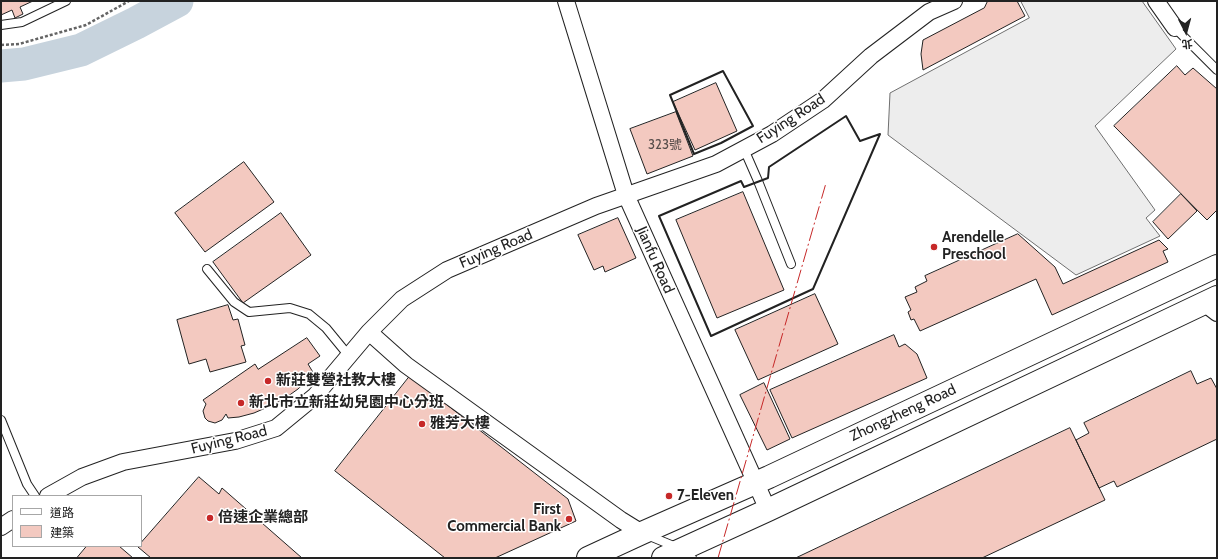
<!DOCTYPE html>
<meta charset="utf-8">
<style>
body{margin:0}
#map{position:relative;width:1218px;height:559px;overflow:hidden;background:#fff;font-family:Cabin,"Noto Sans TC",sans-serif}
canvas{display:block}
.frame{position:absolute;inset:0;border:2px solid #222;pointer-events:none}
.legend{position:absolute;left:12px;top:495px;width:130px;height:52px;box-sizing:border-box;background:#fff;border:1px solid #a7a7a7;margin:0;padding:5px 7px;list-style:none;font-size:12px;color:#222}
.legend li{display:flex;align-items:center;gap:8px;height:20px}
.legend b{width:20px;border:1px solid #a7a7a7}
.north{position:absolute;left:1166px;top:12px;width:40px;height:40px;-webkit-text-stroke:3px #fff;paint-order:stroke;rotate:174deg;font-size:11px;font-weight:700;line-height:16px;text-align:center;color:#222}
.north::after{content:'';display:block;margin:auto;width:14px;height:18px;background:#222;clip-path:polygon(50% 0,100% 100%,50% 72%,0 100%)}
</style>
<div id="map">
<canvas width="1218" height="559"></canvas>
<div class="frame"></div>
<ul class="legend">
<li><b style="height:5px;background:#fff"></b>道路</li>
<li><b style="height:11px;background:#f3c9c0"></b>建築</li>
</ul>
<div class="north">北</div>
</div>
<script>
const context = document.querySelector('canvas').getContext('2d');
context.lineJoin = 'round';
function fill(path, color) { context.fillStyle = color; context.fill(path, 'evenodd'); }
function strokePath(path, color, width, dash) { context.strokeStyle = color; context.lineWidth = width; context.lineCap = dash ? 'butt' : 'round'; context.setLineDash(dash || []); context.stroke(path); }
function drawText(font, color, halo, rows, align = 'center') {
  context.font = font + ' Cabin,"Noto Sans TC",sans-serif'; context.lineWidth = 3; context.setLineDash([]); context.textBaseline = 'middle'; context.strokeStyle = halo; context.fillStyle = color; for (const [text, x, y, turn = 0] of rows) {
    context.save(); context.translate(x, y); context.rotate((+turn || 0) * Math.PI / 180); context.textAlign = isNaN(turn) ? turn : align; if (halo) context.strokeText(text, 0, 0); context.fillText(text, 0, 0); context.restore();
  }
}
const parking = new Path2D(`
 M1021 1H1142L1176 49 1095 126 1155 210 1146 218 1160 236 1076 275 888 135 890 93 1029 18Z`);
const river = new Path2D(`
 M1 66 24 64 81 50 136 23 177 1`);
const building = new Path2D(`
 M1 1H33L20 7 23 14 15 18 12 10 1 15Z
 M988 1H1017L1025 16 923 70 921 54 923 40 984 8Z
 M1177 66 1185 75 1193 68 1217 89V210L1207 220 1114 126Z
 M716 83 737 131 695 150 673 102Z
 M676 112 693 156 647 174 630 129Z
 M244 162 274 202 205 252 175 213Z
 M743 192 784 290 717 318 676 220Z
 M1181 194 1197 211 1168 239 1153 222Z
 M281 213 311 255 243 303 213 262Z
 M618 218 636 258 605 272 603 266 594 270 578 235Z
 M1018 234 1055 267 1063 284 1159 240 1168 249 1163 251 1168 262 1052 315 1036 279 920 331 914 319 911 320 908 312 911 310 905 297 917 292 915 287 927 281 925 276Z
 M815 294 838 344 758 380 735 330Z
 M228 305 233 320 238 319 245 345 241 346 246 362 210 372 206 359 189 364 177 320Z
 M894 335 899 347 905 344 917 354 927 378 792 438 770 390Z
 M307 338 320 356 308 364 314 374 298 389 284 399 270 406 254 413 239 417 228 418 226 414 222 420 215 423 208 421 205 418 203 411 206 404 203 400 255 364 258 369Z
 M1191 371 1197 384 1211 378 1217 389V439L1117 487 1114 481 1099 488 1076 440 1089 433 1084 423Z
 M410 376 568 499 576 521 495 558H445L335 471Z
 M764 383 790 439 767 450 740 395Z
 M1070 428 1105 500 982 558H796Z
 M199 477 219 494 222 488 302 558H151L138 547 141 546V543Z
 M87 546H119L133 558H77Z`);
const path = new Path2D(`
 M1 45 19 44 86 25 129 1`);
const service = new Path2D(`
 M1 25 22 22 66 1
 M1175 28 1217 70
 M744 149 758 181 791 264
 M207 269 234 302 249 312 290 308 309 314 326 328 349 356
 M1 420 27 484 35 496
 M647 535 681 549 692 558`);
const minor = new Path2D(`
 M566 1 626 195 768 510
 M1156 1 1175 28
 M1204 303 1217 313
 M369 332 406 365 621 520 642 533
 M48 496 82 477 123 462 235 441 276 428 315 396 369 332 402 299 447 270 596 206 716 164 772 134 823 100 871 56 929 12 954 1
 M1 527 13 519`);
const primary = new Path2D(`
 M588 558 642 533 769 477 1217 266
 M663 558 768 510 1217 297`);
const wall = new Path2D(`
 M723 71 753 126 721 143 694 154 670 95Z
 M846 116 860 141 880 134 813 289 711 336 659 216 741 181 744 187 768 178 769 167Z`);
const power = new Path2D(`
 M718 558 826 183`);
const markers = [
 [934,247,4,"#c62828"],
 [268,381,4,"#c62828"],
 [241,403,4,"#c62828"],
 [422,424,4,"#c62828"],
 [669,496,4,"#c62828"],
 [210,518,4,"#c62828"],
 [569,519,4,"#c62828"]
];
const numberNames = [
 ["323號",665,145]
];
const streetNames = [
 ["Fuying Road",791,119,-33],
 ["Fuying Road",496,249,-23],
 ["Jianfu Road",655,260,66],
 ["Zhongzheng Road",903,413,-25],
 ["Fuying Road",229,440,-14]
];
const poiNames = [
 ["Arendelle",942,238],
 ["Preschool",942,255],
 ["新莊雙營社教大樓",276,381],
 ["新北市立新莊幼兒園中心分班",249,403],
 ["雅芳大樓",430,424],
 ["7-Eleven",677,496],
 ["First",561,510,"right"],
 ["Commercial Bank",561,527,"right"],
 ["倍速企業總部",218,518]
];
fill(parking, '#ededed');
strokePath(parking, '#6f6f6f', 1);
strokePath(river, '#c7d3dd', 33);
fill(building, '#f3c9c0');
strokePath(building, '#222', 1);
strokePath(service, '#222', 10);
strokePath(minor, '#222', 18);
strokePath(primary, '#222', 24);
strokePath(path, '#646464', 2.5, [3, 2]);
strokePath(service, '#fff', 8);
strokePath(minor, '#fff', 16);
strokePath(primary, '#fff', 22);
strokePath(wall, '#222', 2);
strokePath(power, '#c62828', 1, [14, 3, 2, 3]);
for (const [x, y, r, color] of markers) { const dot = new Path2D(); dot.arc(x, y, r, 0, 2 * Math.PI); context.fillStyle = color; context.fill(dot); strokePath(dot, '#fff', 1.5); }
drawText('13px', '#564c4a', null, numberNames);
drawText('15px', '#222', '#fff', streetNames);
drawText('bold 15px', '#222', '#fff', poiNames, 'left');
</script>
